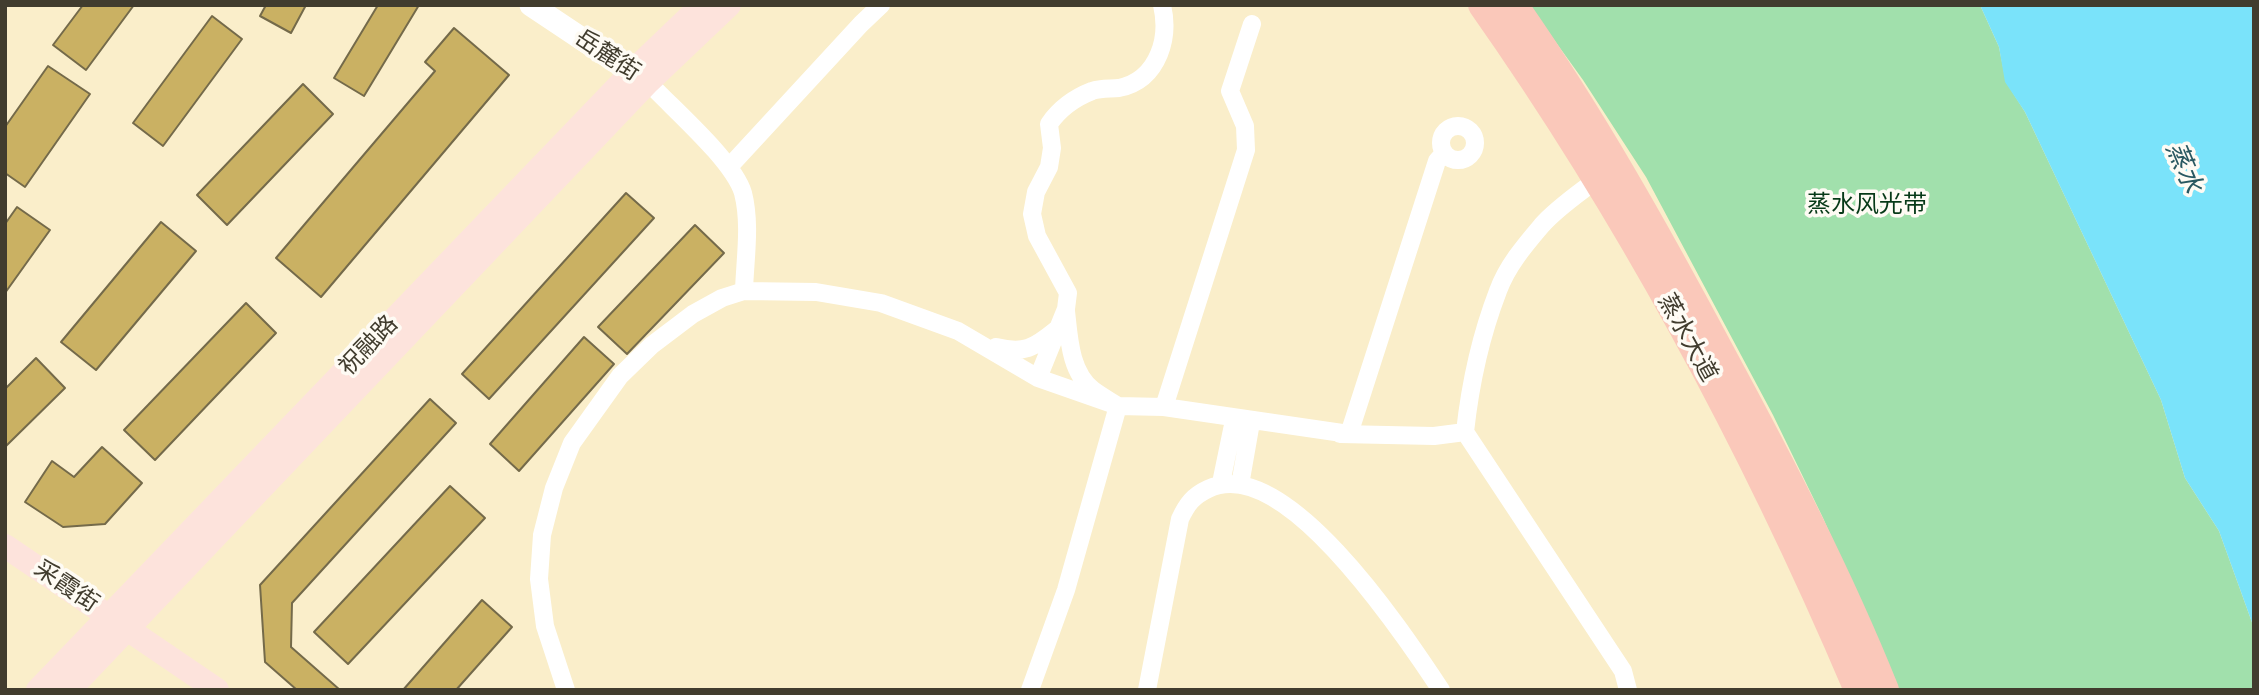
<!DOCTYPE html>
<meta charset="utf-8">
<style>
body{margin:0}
#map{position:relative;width:2259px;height:695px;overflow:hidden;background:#faeeca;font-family:"Space Grotesk",sans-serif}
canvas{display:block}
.frame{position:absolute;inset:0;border:7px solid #413c2e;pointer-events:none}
</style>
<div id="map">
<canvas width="2259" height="695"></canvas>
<div class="frame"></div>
</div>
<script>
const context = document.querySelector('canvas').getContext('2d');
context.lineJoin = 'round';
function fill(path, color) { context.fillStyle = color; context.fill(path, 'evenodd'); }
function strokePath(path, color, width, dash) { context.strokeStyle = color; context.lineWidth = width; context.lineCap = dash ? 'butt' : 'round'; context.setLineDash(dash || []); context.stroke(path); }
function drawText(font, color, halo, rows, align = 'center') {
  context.font = font + ' "Space Grotesk","Noto Sans SC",sans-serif'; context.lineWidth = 7; context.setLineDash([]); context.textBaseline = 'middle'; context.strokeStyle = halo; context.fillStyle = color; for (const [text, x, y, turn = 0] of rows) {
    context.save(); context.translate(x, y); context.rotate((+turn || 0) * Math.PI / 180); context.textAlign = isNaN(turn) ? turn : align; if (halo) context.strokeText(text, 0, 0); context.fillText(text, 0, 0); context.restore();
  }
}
const green = new Path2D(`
 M1529 5H1980L1999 47 2006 82 2025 112 2161 400 2185 478 2219 531 2254 628V690H1899L1823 518 1773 415 1646 177 1583 80Z`);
const water = new Path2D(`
 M1980 5H2254V628L2219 531 2185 478 2161 400 2025 112 2005 82 1999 47Z`);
const building = new Path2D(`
 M83 5H134L86 70 53 45Z
 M266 5H306L291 33 260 16Z
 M378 5H419L364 96 334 78Z
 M212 16 242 39 163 146 133 123Z
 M454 28 509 75 321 297 276 258 435 71 425 62Z
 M48 66 90 94 25 187 5 173V127Z
 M303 84 333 114 227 225 197 195Z
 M626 193 654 218 489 399 462 374Z
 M17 207 50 230 5 293V224Z
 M161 222 196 251 96 370 61 342Z
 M695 225 724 253 627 354 598 327Z
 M246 303 276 333 155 460 124 430Z
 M584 337 614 364 519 471 490 444Z
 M36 358 65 388 5 447V389Z
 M430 399 456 423 292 603 291 647 340 690H297L265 662 260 585Z
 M102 447 142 483 105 524 63 527 25 502 52 461 74 477Z
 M450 486 485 518 348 664 314 632Z
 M482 600 512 627 456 690H403Z`);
const minor = new Path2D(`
 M648 82C673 109 733 160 743 193 751 224 745 259 744 291
 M1441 143a17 17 0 1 1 34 0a17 17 0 1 1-34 0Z
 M729 167 861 24 881 5
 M1596 180C1578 194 1557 208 1542 225 1525 245 1507 266 1498 291 1481 335 1470 386 1465 432L1623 671 1628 690
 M996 347C1024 354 1034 348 1056 330
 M1038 378 1066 309 1068 293 1037 236 1032 214 1036 192 1049 167 1052 148 1049 124C1060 108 1074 98 1092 91 1101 88 1110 89 1119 88 1139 84 1152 71 1159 54 1166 37 1166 22 1162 5
 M1164 407 1246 150 1245 126 1230 91 1252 24
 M1340 434 1434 436 1465 432
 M1221 483 1233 425 1243 419 1250 428 1240 485
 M566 690 545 626 539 579 542 535 554 488 572 443 620 376 652 345 693 314 722 298 744 291 816 292 881 303 958 331 1038 378 1118 406 1164 407 1349 434 1437 161 1444 153
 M1030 690 1066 590 1118 406C1110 401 1101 396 1093 390 1070 372 1069 338 1066 311
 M1147 690 1180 519C1187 504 1193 496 1208 489 1285 452 1405 636 1441 690`);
const tertiary = new Path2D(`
 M531 5 645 81`);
const secondary = new Path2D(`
 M5 546 217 690
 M38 690 631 73 702 5
 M69 690 648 82 729 5`);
const primary = new Path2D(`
 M1482 5C1632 218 1756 450 1858 690
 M1514 5C1591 115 1657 233 1720 351 1780 462 1838 573 1885 690`);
const streetNames = [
 ["岳麓街",607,56,33],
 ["蒸水大道",1687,338,61],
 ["祝融路",369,346,-46],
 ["采霞街",66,587,34]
];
const parkNames = [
 ["蒸水风光带",1867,205]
];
const waterNames = [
 ["蒸水",2183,168,67]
];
fill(green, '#a1e0ac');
fill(water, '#7ae3fa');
fill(building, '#cab163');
strokePath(building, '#746a4a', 2);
strokePath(minor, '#fff', 18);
strokePath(tertiary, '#fff', 23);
strokePath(secondary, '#fde3dc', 24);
strokePath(primary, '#fac8ba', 28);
drawText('24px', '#413c2e', '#fefbf4', streetNames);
drawText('24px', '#063917', '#fefbf4', parkNames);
drawText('italic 26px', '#295861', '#fefbf4', waterNames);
</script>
